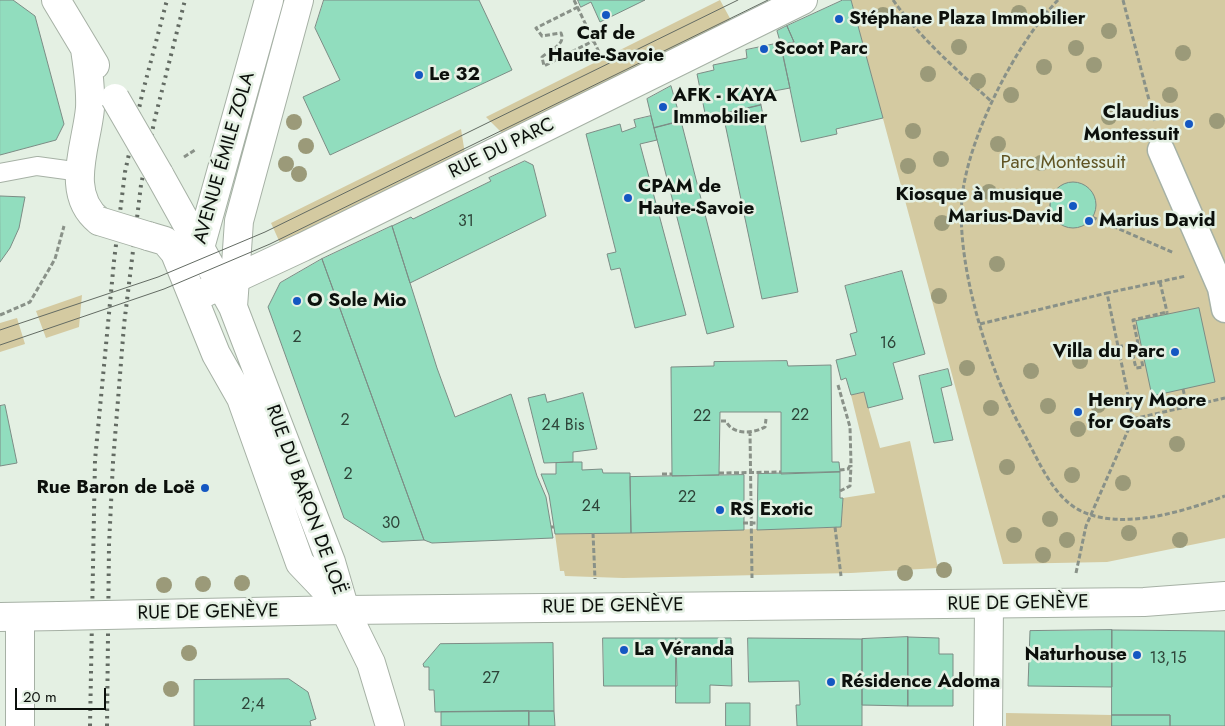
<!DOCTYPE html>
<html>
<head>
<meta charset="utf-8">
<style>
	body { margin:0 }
	#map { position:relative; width:1225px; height:726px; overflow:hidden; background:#e4f0e3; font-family:Jost,sans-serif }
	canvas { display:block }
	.scale { position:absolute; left:15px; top:688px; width:91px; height:22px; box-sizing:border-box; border:2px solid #0c100c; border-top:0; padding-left:6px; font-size:15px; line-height:18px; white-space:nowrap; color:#0c100c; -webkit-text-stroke:4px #e4f0e3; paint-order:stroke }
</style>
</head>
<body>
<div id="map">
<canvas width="1225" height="726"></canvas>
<div class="scale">20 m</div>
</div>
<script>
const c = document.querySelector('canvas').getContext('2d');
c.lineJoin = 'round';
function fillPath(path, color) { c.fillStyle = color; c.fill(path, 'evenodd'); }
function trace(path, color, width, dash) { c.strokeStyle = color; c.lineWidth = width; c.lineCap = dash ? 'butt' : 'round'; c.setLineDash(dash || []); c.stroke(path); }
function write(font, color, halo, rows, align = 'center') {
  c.font = font + ' Jost,sans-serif'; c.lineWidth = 5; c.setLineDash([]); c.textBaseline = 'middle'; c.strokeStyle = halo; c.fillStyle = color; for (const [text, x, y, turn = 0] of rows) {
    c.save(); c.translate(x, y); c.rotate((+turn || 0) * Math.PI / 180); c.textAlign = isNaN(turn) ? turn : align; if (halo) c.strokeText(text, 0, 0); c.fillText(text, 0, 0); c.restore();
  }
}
fillPath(new Path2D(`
	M720 0 732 22 504 135 486 117Z
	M851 0H1225V538L1107 562 1003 564Z
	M461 129 465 154 280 243 271 223Z
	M82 295 79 327 46 338 36 311Z
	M17 318 25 344 0 352V323Z
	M864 392 880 448 910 441 938 568 851 573 623 578 565 576 564 571H560L555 534 841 527 843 498 875 493 851 395Z
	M1006 713 1112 715V726H1006Z`), '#d4caa1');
const building = new Path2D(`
	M0 0H13L35 16 64 124 56 140 0 155Z
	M324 0H479L512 70 330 155 303 97 340 80 315 28Z
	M578 0H645L600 22 591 2 581 7Z
	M843 0H851L883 118 836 129 837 134 801 142 781 45 794 42 787 26Z
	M787 26 794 42 781 45 777 31Z
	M780 43 790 88 758 94 761 105 706 118 697 74 714 70 713 65 747 58 746 50Z
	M671 86 681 121 654 128 647 99Z
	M761 105 798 292 762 299 723 114Z
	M651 116 657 140 640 144 686 315 635 328 620 268 611 270 607 254 616 252 586 134 620 124 622 132 636 127 634 120Z
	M681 121 734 327 707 334 654 128Z
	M525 161 533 165 546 216 410 283 392 226 411 217 413 219 491 181 489 178Z
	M1050 205a23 23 0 1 1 46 0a23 23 0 1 1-46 0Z
	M0 196 25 197 19 228 10 248 0 262Z
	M392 226 437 368 455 417 511 394 537 476 546 497 553 538 432 543 424 540 322 259Z
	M322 259 400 474 424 540 382 542 344 518 268 307 280 283Z
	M902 271 925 354 893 363 903 399 868 408 864 392 851 395 846 378 841 380 836 360 856 355 850 334 857 332 845 286Z
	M1199 308 1215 382 1152 396 1136 321Z
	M787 361 788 366 831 365 832 462H839L840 472 781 474V412H720L719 475 672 476 671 367 714 366V362Z
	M948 369 952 385 941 388 953 440 934 443 919 376Z
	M583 393 597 449 573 452V462L544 463 528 398 545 394 547 402Z
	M5 405 17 463 0 466V406Z
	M573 462H582V470L602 469 603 473H630L631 533 555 534 549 495 541 474H556V463Z
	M840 472V498H843L841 527 757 530 758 474Z
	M744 475V530L631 533 630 477Z
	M1112 630V687L1028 686 1030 631Z
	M1112 630 1225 631V726H1170V715H1112Z
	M908 637 939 638V654H953V706H908Z
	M908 637V706L862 705V639Z
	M603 638H676L677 686H604Z
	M676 638H731L732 686 710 685V703H676Z
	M748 638 862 639V726H797L796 705H800L799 681 749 682Z
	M553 643 554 711 435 712 434 690H429V667H424L423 664 440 644Z
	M289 679 308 692 316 719 310 721 311 726H194V680Z
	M726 703H750V726H726Z
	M529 711H554L555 726H529Z
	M529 711V726H441V712Z
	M1112 715H1170V726H1112Z`);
fillPath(building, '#91ddbe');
trace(building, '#7c8c85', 1);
const service = new Path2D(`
	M0 173 37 166 81 172`);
const pedestrian = new Path2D(`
	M1161 150 1221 288 1225 309`);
const minor = new Path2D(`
	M200 295 303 247 803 0
	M20 726V617
	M988 726 989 604`);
const tertiary = new Path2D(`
	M56 0 95 65
	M85 49C88 69 91 88 90 108 87 145 64 193 99 221
	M159 174 233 307 331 562 345 610
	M148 236 165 241 175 253 216 354 241 398 300 563 341 606
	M198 255 269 0
	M233 307 239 221 299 0
	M345 610 1144 602 1225 596`);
const secondary = new Path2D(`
	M152 614 345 610 371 663 390 726
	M0 617 59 616`);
trace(service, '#a6b1a5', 20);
trace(pedestrian, '#a6b1a5', 29);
trace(minor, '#a6b1a5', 30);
trace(tertiary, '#a6b1a5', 30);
trace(secondary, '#a6b1a5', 30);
trace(new Path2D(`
	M574 0 599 52
	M893 0C921 39 957 70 992 102
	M1058 0C1016 43 968 137 962 198 956 266 989 370 1022 430 1037 457 1052 497 1081 511 1123 531 1185 511 1225 496
	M1123 0 1155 123
	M578 7 536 28 542 36 561 33C566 45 551 49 542 57L544 66 593 41
	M184 157 195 150
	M1092 217 1174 253
	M1160 282 1167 312
	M0 315 30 302 55 259 64 226
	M980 324 1107 293
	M1118 347 1130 344 1136 368 1143 367 1133 320 1167 312V314
	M838 385 850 427 851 464 848 469 840 470
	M1183 389 1187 406
	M1133 419 1225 398
	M721 421H726C732 435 753 434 765 427L766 419
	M750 431 752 578
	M719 473 781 472
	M662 474H672
	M840 491 850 486 851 465
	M743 523H758
	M551 527H554
	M835 527 841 576
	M593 533 595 579
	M1076 573 1086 526 1133 419 1107 293 1186 276`), '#899188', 3, [5, 2.5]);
trace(service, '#fff', 18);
trace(pedestrian, '#fff', 26);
trace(minor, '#fff', 28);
trace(tertiary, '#fff', 28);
trace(secondary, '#fff', 28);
trace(new Path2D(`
	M0 330 158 277 265 232 738 0
	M0 345 164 289 270 244 768 0`), '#636b63', 1);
trace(new Path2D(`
	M90 726 95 460 114 261 125 172 142 95 167 0
	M107 726 109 545 113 462 124 325 141 185 155 118 185 0`), '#636b63', 4, [2.5, 5]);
const tertiaryBridge = new Path2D(`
	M115 98 159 174
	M99 221 148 236`);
const secondaryBridge = new Path2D(`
	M59 616 152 614`);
trace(tertiaryBridge, '#a6b1a5', 30, []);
trace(secondaryBridge, '#a6b1a5', 30, []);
trace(tertiaryBridge, '#fff', 28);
trace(secondaryBridge, '#fff', 28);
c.fillStyle = '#9b9a79';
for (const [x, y] of [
	[1019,13],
	[883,15],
	[1109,31],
	[959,47],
	[1076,48],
	[1183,53],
	[1094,65],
	[1044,67],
	[928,74],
	[978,81],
	[1011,95],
	[1170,95],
	[1109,117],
	[1217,121],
	[294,122],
	[913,131],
	[998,144],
	[306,146],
	[941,159],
	[1041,163],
	[286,164],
	[908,166],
	[299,174],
	[989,192],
	[942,223],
	[997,264],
	[939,296],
	[1080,361],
	[967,368],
	[1031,371],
	[1098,405],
	[1048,406],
	[991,408],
	[1078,429],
	[1177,444],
	[1007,467],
	[1072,475],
	[1123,483],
	[1050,519],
	[1129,533],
	[1014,535],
	[1067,540],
	[1180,540],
	[1043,555],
	[944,570],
	[905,573],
	[242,583],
	[203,584],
	[164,585],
	[189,653],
	[171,689]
]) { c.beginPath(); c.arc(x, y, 8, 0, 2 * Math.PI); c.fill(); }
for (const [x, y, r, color] of [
	[606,15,5,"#1457c2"],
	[839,19,5,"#1457c2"],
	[764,49,5,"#1457c2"],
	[419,75,5,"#1457c2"],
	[663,107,5,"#1457c2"],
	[1189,124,5,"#1457c2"],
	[628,198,5,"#1457c2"],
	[1073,206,5,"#1457c2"],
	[1089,221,5,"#1457c2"],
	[297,301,5,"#1457c2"],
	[1175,352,5,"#1457c2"],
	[1078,412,5,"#1457c2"],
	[205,488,5,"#1457c2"],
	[720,510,5,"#1457c2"],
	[624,650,5,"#1457c2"],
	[1137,655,5,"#1457c2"],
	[831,682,5,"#1457c2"]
]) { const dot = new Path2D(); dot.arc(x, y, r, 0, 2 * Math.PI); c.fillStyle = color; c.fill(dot); trace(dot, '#e4f0e3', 2); }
write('16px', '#2d4338', null, [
	["31",466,222],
	["2",297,338],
	["16",888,344],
	["22",800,416],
	["22",702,417],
	["2",345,421],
	["24 Bis",563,426],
	["2",348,475],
	["22",687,498],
	["24",591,507],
	["30",391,524],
	["13,15",1168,659],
	["27",491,679],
	["2;4",253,705]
]);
write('bold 19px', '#0c100c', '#e4f0e3', [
	["Stéphane Plaza Immobilier",849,19],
	["Caf de",606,34,"center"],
	["Haute-Savoie",606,56,"center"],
	["Scoot Parc",774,49],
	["Le 32",429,75],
	["AFK - KAYA",673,96],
	["Immobilier",673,118],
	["Claudius",1179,113,"right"],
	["Montessuit",1179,135,"right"],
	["CPAM de",638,187],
	["Haute-Savoie",638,209],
	["Kiosque à musique",1063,195,"right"],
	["Marius-David",1063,217,"right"],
	["Marius David",1099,221],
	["O Sole Mio",307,301],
	["Villa du Parc",1165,352,"right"],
	["Henry Moore",1088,401],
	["for Goats",1088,423],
	["Rue Baron de Loë",195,488,"right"],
	["RS Exotic",730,510],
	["La Véranda",634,650],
	["Naturhouse",1127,655,"right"],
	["Résidence Adoma",841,682]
], 'left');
write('19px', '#0c100c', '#e4f0e3', [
	["RUE DU PARC",502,149,-26],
	["AVENUE ÉMILE ZOLA",225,158,-74],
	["RUE DU BARON DE LOË",305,500,70],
	["RUE DE GENÈVE",1018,604,-1],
	["RUE DE GENÈVE",613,607,-1],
	["RUE DE GENÈVE",208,613,-1]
]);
write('19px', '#605423', '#e4f0e3', [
	["Parc Montessuit",1063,163]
]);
</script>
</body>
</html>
